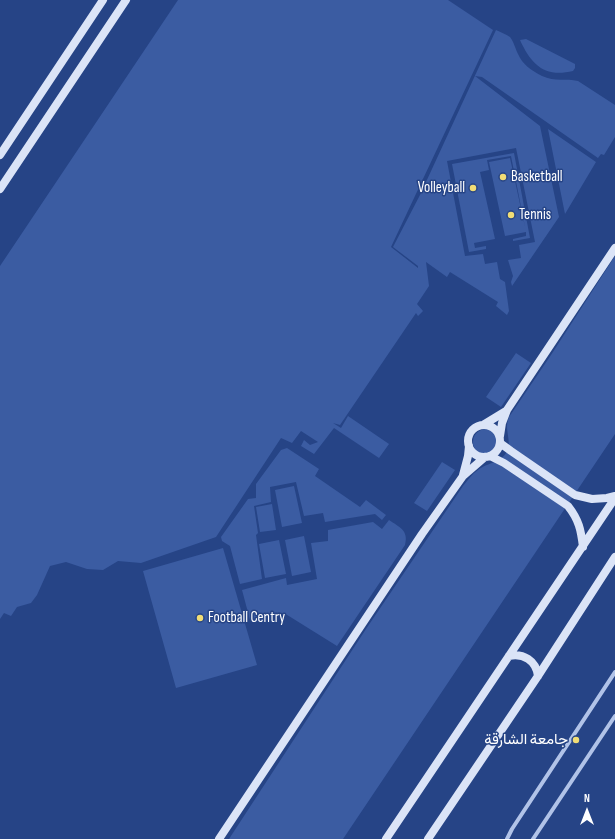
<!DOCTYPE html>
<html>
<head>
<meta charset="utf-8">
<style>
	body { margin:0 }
	#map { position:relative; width:615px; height:839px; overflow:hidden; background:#264486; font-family:"Sofia Sans Condensed",sans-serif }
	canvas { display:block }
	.north { position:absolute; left:567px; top:791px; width:40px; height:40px; -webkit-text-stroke:3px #264486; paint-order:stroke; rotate:0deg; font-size:11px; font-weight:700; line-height:16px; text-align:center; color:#fff }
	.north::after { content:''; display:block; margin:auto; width:14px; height:18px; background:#fff; clip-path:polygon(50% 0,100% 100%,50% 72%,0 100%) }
</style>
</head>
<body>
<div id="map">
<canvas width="615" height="839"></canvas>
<div class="north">N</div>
</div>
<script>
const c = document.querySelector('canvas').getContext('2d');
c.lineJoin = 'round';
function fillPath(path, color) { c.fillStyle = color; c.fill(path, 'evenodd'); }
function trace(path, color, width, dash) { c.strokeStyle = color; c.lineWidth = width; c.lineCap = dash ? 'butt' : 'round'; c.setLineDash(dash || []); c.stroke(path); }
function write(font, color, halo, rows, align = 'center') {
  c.font = font + ' "Sofia Sans Condensed",Vazirmatn,sans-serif'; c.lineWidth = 3; c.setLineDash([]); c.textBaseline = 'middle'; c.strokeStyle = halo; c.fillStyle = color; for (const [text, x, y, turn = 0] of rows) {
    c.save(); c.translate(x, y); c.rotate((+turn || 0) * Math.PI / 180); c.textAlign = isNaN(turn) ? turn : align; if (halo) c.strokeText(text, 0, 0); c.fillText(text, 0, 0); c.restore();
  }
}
fillPath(new Path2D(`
	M178 0H448L493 30 391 247 418 268V266L393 247 420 195 496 30C500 32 506 34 510 37 514 42 515 48 518 54 522 64 532 71 542 76 555 82 566 78 578 81L615 105V137L604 155 601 154 598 158 482 77 475 76 540 126 559 217 512 286 511 282 513 276 508 260 521 258 519 245 535 242 516 148 447 161 465 256 483 254 485 264 497 262 500 279 505 282 509 311 507 315 496 306 498 302 450 272 447 277 426 262 429 286 417 304 423 311 418 316 416 313 340 425 333 423 341 428 348 416 389 444 379 458 334 428 314 454 301 446 304 440 310 445 318 442 301 431 292 443 281 438 216 537 141 563 118 561 103 570 87 569 66 562 50 566 37 595 31 603 17 607 11 616 4 613 0 619V266Z
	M526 39 575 64V68L573 71C544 78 531 64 520 40Z
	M548 129 596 162 565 214Z
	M514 153 530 238 513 241V239L526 236V232L505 236 489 162 510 158 525 227 511 156 487 160 489 170 480 172 495 239 474 243 475 248 486 246V249L469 252 452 164Z
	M615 256V434L343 839H229L366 629 463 486C468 480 472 474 478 470 488 462 503 463 508 449 510 441 507 434 507 426 507 423 508 420 509 417L551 355Z
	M516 353 531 363 501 407 486 397Z
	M473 442a13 13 0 1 1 26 0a13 13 0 1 1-26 0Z
	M287 448 319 469 315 476 360 507 366 500 386 515 382 520 375 514 325 522 323 513 304 516 296 482 270 487 271 502 254 506 258 533 256 535 262 579 240 584 230 546 222 541 221 537 248 499 256 498V484L281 450Z
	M442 462 455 470 427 511 414 503Z
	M294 486 302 523 282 527 275 490Z
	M272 504 276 530 260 532 256 507Z
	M389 520C399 527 409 530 405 545L337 646 284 613H278L250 620 242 590 286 578 287 585 317 579 311 543 328 541V530L373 522 382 529Z
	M304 536 311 572 292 576 285 540Z
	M279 540 286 574 265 578 259 544Z
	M223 548 257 665 176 688 143 571Z`), '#3b5ca2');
trace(new Path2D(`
	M507 839 512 829 615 672
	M533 839 615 716`), '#b1c3e8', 4);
trace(new Path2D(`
	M0 155 103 0
	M0 189 126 0
	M468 441a16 16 0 1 1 32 0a16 16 0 1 1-32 0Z
	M483 425 506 411
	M500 436 502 423 507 410 615 248
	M500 443 511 451 575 495 592 499 607 498 615 496
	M490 456 504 463 568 506C579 520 581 530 583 547
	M463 475 468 456 469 446
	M509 656C523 653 536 660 538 676
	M219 839 422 534 463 476 485 457
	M386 839 615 498
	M428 839 538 676 615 557`), '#dbe4f7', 8);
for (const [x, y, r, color] of [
	[503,177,4,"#f1dd76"],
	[473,188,4,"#f1dd76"],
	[511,215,4,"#f1dd76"],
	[200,618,4,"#f1dd76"],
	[576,740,4,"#f1dd76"]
]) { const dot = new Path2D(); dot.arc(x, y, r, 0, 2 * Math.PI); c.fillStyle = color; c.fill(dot); trace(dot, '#264486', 1.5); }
write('15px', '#fff', '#264486', [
	["Basketball",511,177],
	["Volleyball",465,188,"right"],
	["Tennis",519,215],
	["Football Centry",208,618],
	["جامعة الشارقة",568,740,"right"]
], 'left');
</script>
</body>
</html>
